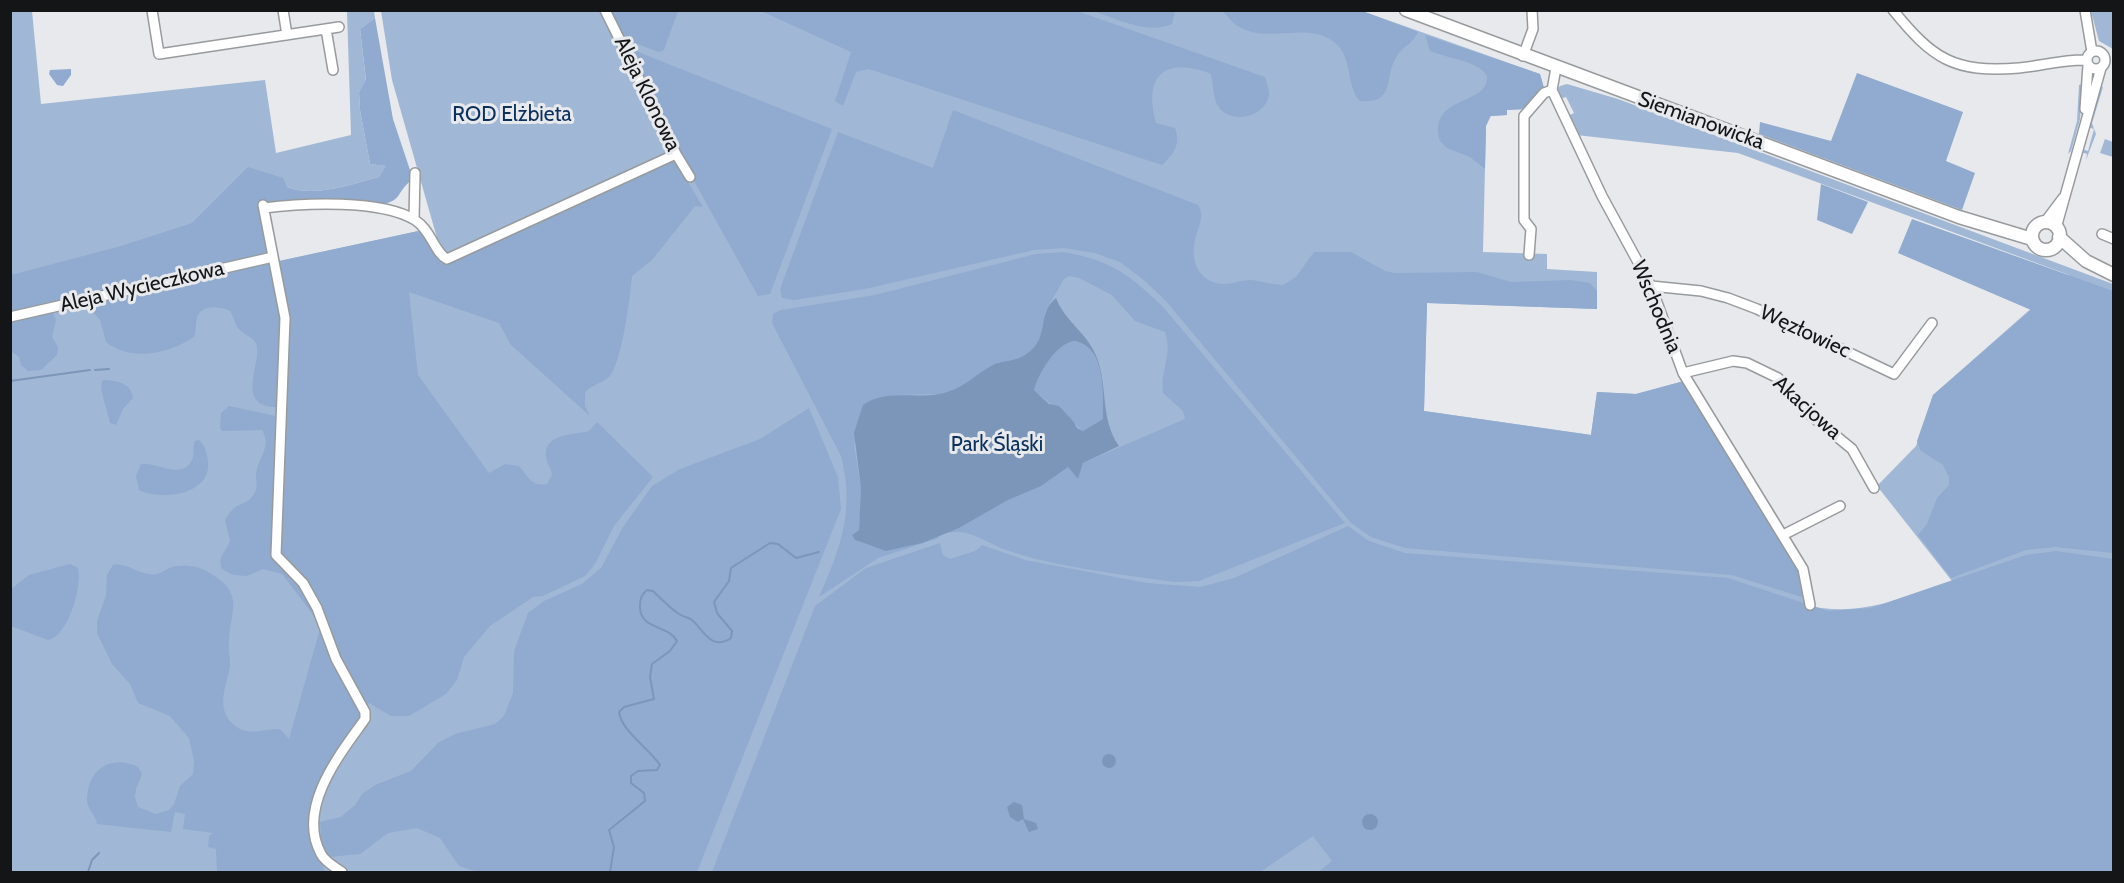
<!DOCTYPE html>
<html>
<head>
<meta charset="utf-8">
<style>
	body { margin:0 }
	#map { position:relative; width:2124px; height:883px; overflow:hidden; background:#e7e9ec; font-family:Cabin,sans-serif }
	canvas { display:block }
	.frame { position:absolute; inset:0; border:12px solid #141516; pointer-events:none }
</style>
</head>
<body>
<div id="map">
<canvas width="2124" height="883"></canvas>
<div class="frame"></div>
</div>
<script>
const c = document.querySelector('canvas').getContext('2d');
c.lineJoin = 'round';
function fillPath(path, color) { c.fillStyle = color; c.fill(path, 'evenodd'); }
function trace(path, color, width, dash) { c.strokeStyle = color; c.lineWidth = width; c.lineCap = dash ? 'butt' : 'round'; c.setLineDash(dash || []); c.stroke(path); }
function write(font, color, halo, rows, align = 'center') {
  c.font = font + ' Cabin,sans-serif'; c.lineWidth = 6; c.setLineDash([]); c.textBaseline = 'middle'; c.strokeStyle = halo; c.fillStyle = color; for (const [text, x, y, turn = 0] of rows) {
    c.save(); c.translate(x, y); c.rotate((+turn || 0) * Math.PI / 180); c.textAlign = isNaN(turn) ? turn : align; if (halo) c.strokeText(text, 0, 0); c.fillText(text, 0, 0); c.restore();
  }
}
fillPath(new Path2D(`
	M11 11H32L41 104 265 80 276 153 351 135 347 11H374L375 18 360 29 366 81 359 92 360 110 370 164 387 166 379 177C352 184 314 198 287 187L208 225 11 296Z
	M381 11H600L672 155 454 257 441 252 392 80Z
	M610 11H1362L1540 74 1544 88 1525 109 1507 110V115L1491 116 1486 126 1483 252 1547 254V269L1597 272V309L1427 303 1424 411 1591 435 1597 392 1636 394 1684 381 1800 569 1806 605C1858 618 1904 598 1952 581L1877 486 1916 446 1933 395 2069 275 1738 153 1576 135 1568 116 1574 113 1566 97 1560 99 1556 91 1560 86 1567 84 1618 99 2113 284V872H11L10 319 423 230 448 262 456 260 674 159Z
	M2091 11H2113V49L2099 41Z
	M2083 84 2080 119 2071 151 2068 154 2077 121 2079 85Z
	M2099 85 2103 87 2092 123 2096 134 2086 160 2087 154 2081 152 2082 149 2088 151 2094 129 2088 127Z
	M2105 139 2113 142V157L2100 153Z`), '#a1b7d6');
fillPath(new Path2D(`
	M610 11H678L664 50 659 52 624 39Z
	M761 11H1077L1265 77C1266 83 1270 90 1269 95 1265 118 1230 125 1218 106 1213 98 1213 83 1211 74 1165 56 1143 75 1156 123L1175 128C1181 144 1174 154 1162 165L869 69 856 72 843 106 835 101 851 52Z
	M1093 11H1175L1172 24C1147 35 1118 19 1093 11Z
	M1222 11H1362L1418 32C1414 43 1403 46 1397 56 1383 76 1397 104 1360 101 1345 85 1354 58 1334 42 1308 21 1269 44 1239 27 1232 23 1228 16 1222 11Z
	M375 18 393 119 413 179C393 194 406 201 374 206L265 205 270 254 11 314V275L121 246 192 223 248 167 283 178 287 187C314 198 352 184 379 177L386 166 370 164 360 110 359 92 366 80 360 29Z
	M1425 35 1540 74 1544 88 1525 109 1507 110V115L1490 116 1486 126 1485 169 1470 157 1447 148 1440 141C1427 94 1489 107 1487 76 1479 61 1446 58 1430 51Z
	M628 48 832 129 770 294 758 296 680 156Z
	M71 69V75L63 86 57 85 49 74 50 70Z
	M1857 73 1963 112 1946 161 1975 173 1962 210 1759 134 1760 122 1831 141Z
	M953 110 1198 205C1205 215 1199 225 1196 236 1189 259 1197 282 1223 284 1233 284 1241 280 1251 280 1262 281 1272 285 1283 285L1296 277 1314 252H1351L1385 271 1395 273 1477 272 1511 282 1571 280 1590 283 1597 291V309L1427 303 1424 411 1591 435 1597 392 1636 394 1684 381 1800 569 1805 598 1732 575 1405 548 1371 537 1351 523 1166 301 1145 281 1120 262 1095 253 1064 248 1034 250 865 289 794 300 782 298 780 289 838 132 933 168Z
	M674 159 703 207 695 206 652 260 632 276C630 297 622 363 609 377 602 383 592 385 585 392V406L590 416 511 345 499 323 409 292 418 375 489 473 505 464 519 466C528 476 531 487 547 484L552 475C551 468 547 464 546 457 543 433 574 435 589 431L597 422 653 477 614 526 595 564 585 576 543 596 533 597 490 626 464 657 457 680 446 694 409 716H391L369 703 366 706 314 809 320 860 325 872H217L216 849 208 847 209 836 213 833 183 829 185 814 175 812 171 832 97 824C96 814 87 810 87 799 88 769 111 754 138 767L142 774 136 789 135 797 138 807 156 814 169 810 174 804 180 786 193 774 194 761 189 738 175 722 170 716 138 703 130 684 112 664 97 633V621L106 595 107 575 113 565C128 562 141 577 157 574 164 572 170 566 178 566 190 564 203 568 213 575 246 596 229 613 229 644 228 653 232 662 229 671 224 692 215 715 240 729 252 735 267 728 280 729L289 739 321 625 282 574 263 569 247 576 233 575 222 569C217 555 226 553 230 541L225 520C236 500 244 507 252 497 259 489 256 483 256 474 258 458 272 447 262 430L222 431 220 428 221 413 229 406 276 416V407C236 407 260 366 257 347 256 338 246 336 241 331 234 326 235 318 230 311 220 306 201 304 197 318 195 325 197 331 194 337 169 354 131 362 106 342L100 320 85 303 423 230 448 262 456 260Z
	M1821 184 1868 202 1852 234 1817 220Z
	M1912 219 2113 291V553L2055 547 2026 550 1951 578 1918 535 1927 524 1937 498 1949 485V477L1943 465 1920 450 1917 441 1933 395 2031 310 1898 253Z
	M1064 252C1112 261 1129 274 1164 308L1345 523 1199 581 1176 582C1125 575 1054 567 1006 550 991 545 966 527 950 533L949 531 959 528 1008 500 1050 480 1056 472 1068 467 1078 479 1083 463 1185 419 1183 411 1163 393C1160 371 1173 354 1165 332L1135 321 1112 295 1079 278 1069 276 1064 279 1045 312 1043 334 1036 345 1022 358 991 366 959 389 940 394 894 395 854 444 861 488 859 530 852 535 855 540C887 554 907 549 938 535L939 538 878 558 819 597C841 547 855 510 841 456L772 323 773 314 781 310 875 295 1036 254Z
	M52 310 56 320 52 337 58 347 57 355 41 370 28 371 21 365 19 357 11 351 10 319Z
	M1074 341C1106 347 1103 393 1103 419L1083 431 1034 390C1038 372 1056 344 1074 341Z
	M105 380C119 381 131 383 133 398L123 409 116 425 110 423 101 389 102 381Z
	M809 408 838 477 841 509 697 872H478L459 866 440 838 417 828 388 833 360 854 329 857 322 851 320 822 341 817 355 805 362 794 375 785 411 771 439 742 455 734 495 724 504 716 513 693 514 651 528 613 544 601 582 584 601 568 623 527 652 486 680 469 760 439Z
	M199 440C204 444 206 450 207 456 217 494 163 502 139 490L136 476 141 464C156 461 182 481 192 460 195 454 192 447 195 441Z
	M1348 526 1369 541 1405 553 1728 578 1828 611 1871 608 2026 555 2056 551 2113 559V872H1318L1332 861 1313 836 1260 872H712L815 606 866 568 940 543 943 555 950 559 975 551 982 545 1025 560 1147 583 1200 587 1234 578Z
	M70 564 78 568C83 585 68 637 48 640L11 626V589L29 575Z`), '#90abcf');
fillPath(new Path2D(`
	M1056 298C1065 322 1088 333 1097 358 1108 387 1100 419 1119 446L1083 463 1078 479 1068 467 1041 486 1008 500 959 528 922 543 886 551 855 540 852 535 859 530 861 488 854 433 863 405C887 389 912 399 939 394 962 390 972 377 991 366 1001 360 1015 362 1025 355 1052 337 1035 315 1056 298ZM1074 341C1106 346 1103 393 1103 419L1083 431 1077 428 1073 421 1059 406 1049 404 1034 390C1039 372 1056 344 1074 341Z
	M1102 761a7 7 0 1 1 14 0a7 7 0 1 1-14 0Z
	M1014 802 1022 805 1024 819 1036 823 1038 829 1029 832 1023 819 1018 822 1010 817 1007 807Z
	M1362 822a8 8 0 1 1 16 0a8 8 0 1 1-16 0Z`), '#7c96b9');
trace(new Path2D(`
	M95 370 109 369
	M10 381 90 370
	M88 872 92 860 99 853
	M610 872 614 847 609 830 645 801 644 793 631 783V776L638 771 657 770 660 765C649 748 622 732 619 712L624 707 654 699 650 677 652 664 670 651 677 641C669 625 640 630 640 607 640 599 641 595 647 590L653 591C661 599 670 608 679 614 683 617 688 617 692 620 702 628 711 652 731 638L732 631 717 613 714 602 729 581 731 568 770 543 778 544 796 558 819 552`), '#7c96b9', 2);
const minor = new Path2D(`
	M152 10 159 54 339 27
	M283 10 287 35
	M605 10 676 154 690 177
	M1893 10C1933 59 1953 73 2019 68 2042 66 2064 59 2087 60
	M2085 10 2092 52
	M326 29 333 70
	M2087 60a9 9 0 1 1 18 0a9 9 0 1 1-18 0Z
	M1523 56 1533 29 1532 10
	M1556 68 1552 90 1602 196 1651 286 1683 373 1803 569 1810 605
	M2085 109 2088 65
	M263 205 285 318 276 555 303 583 317 608 336 659 365 712V719C340 754 296 808 321 854 325 862 335 867 342 872
	M264 208C303 203 381 199 415 220 431 230 434 252 447 259L676 154
	M414 219 415 173
	M2045 222 2063 198
	M2056 228 2101 68
	M2102 234 2114 239
	M1529 255 1531 229 1524 220V116L1544 93 1552 90
	M1651 286 1701 291 1728 298 1757 309 1894 374 1932 323
	M10 317 273 257
	M1683 373 1733 361 1747 363 1778 378 1808 413 1852 449 1874 488
	M1783 535 1840 506`);
const tertiary = new Path2D(`
	M1406 10 1959 217 2032 239
	M2032 236a14 14 0 1 1 28 0a14 14 0 1 1-28 0Z
	M2059 237 2086 261 2114 275`);
trace(minor, '#989b9d', 12);
trace(tertiary, '#989b9d', 15);
trace(minor, '#fff', 9);
trace(tertiary, '#fff', 12);
write('21px', '#141516', '#e7e9ec', [
	["Aleja Klonowa",647,94,64],
	["Siemianowicka",1701,121,20],
	["Aleja Wycieczkowa",142,287,-13],
	["Wschodnia",1656,307,67],
	["Węzłowiec",1805,332,25],
	["Akacjowa",1807,408,42]
]);
write('21px', '#0b305d', '#e7e9ec', [
	["ROD Elżbieta",512,115],
	["Park Śląski",997,445]
]);
</script>
</body>
</html>
